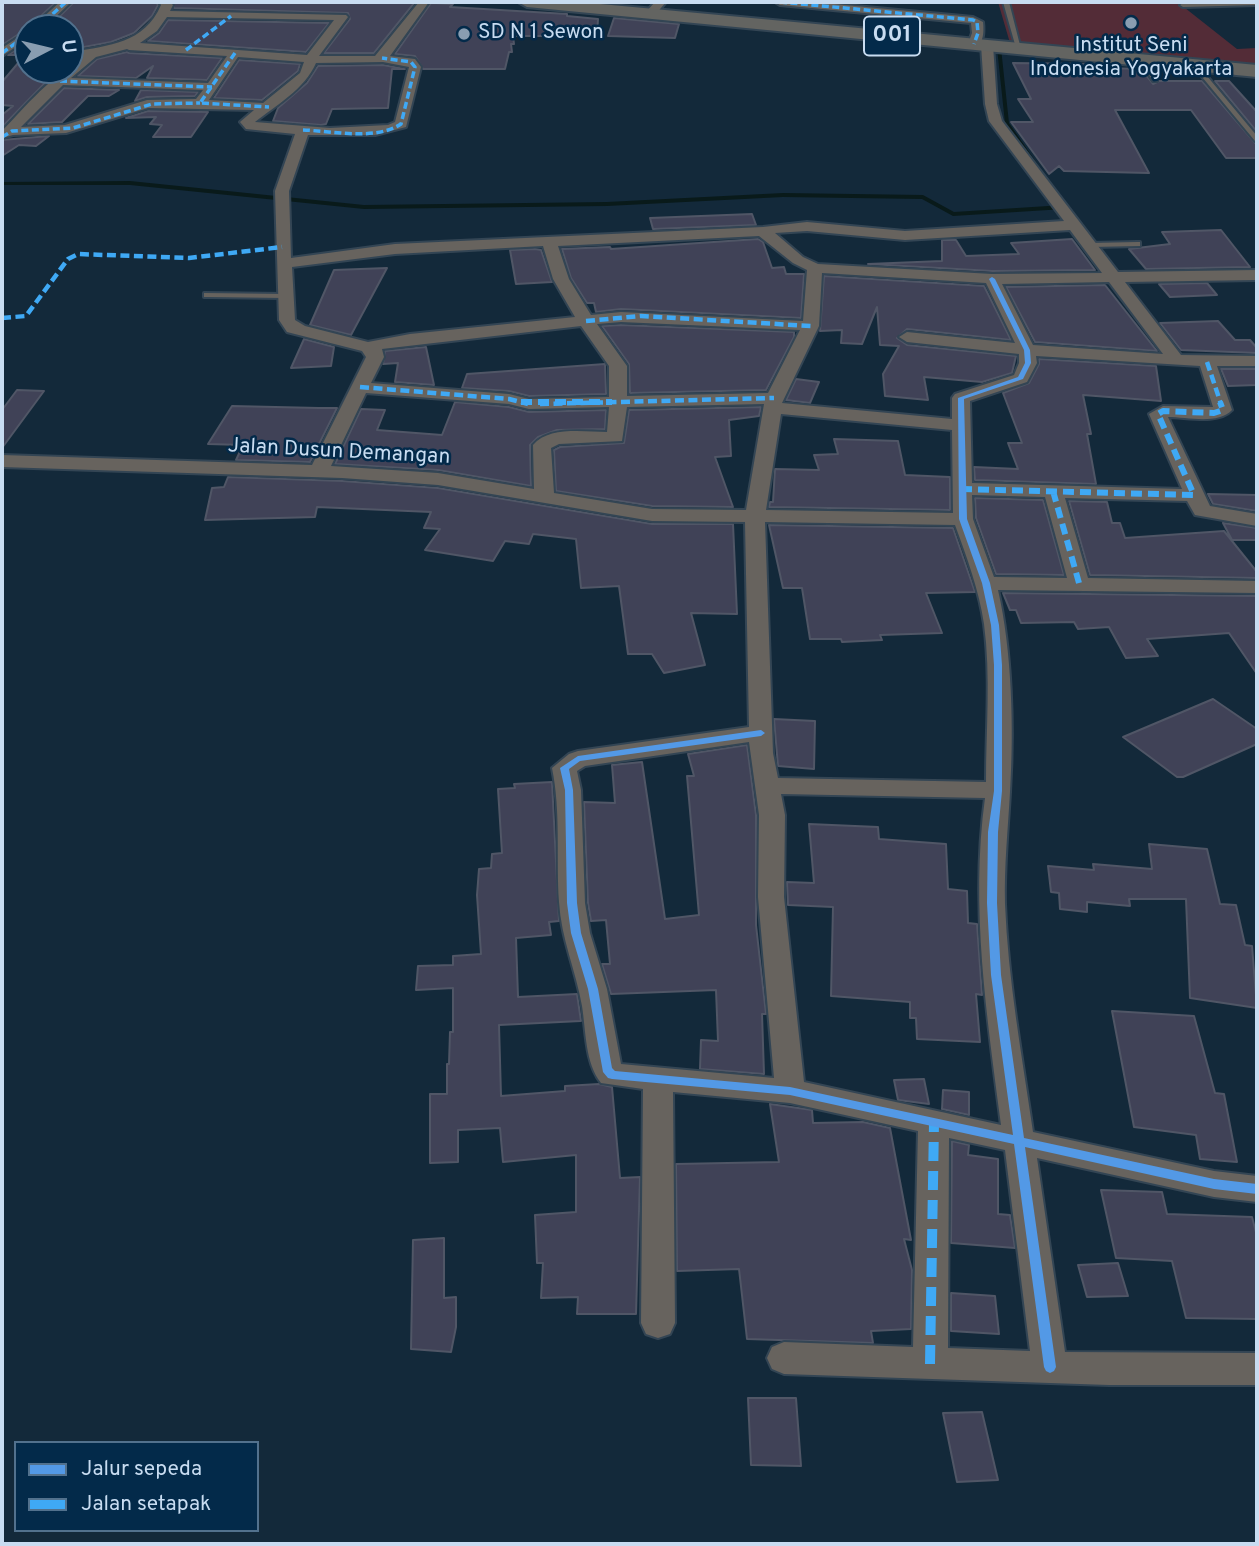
<!DOCTYPE html>
<html>
<head>
<meta charset="utf-8">
<style>
	body { margin:0 }
	#map { position:relative; width:1259px; height:1546px; overflow:hidden; background:#13293a; font-family:Overpass,sans-serif }
	canvas { display:block }
	.frame { position:absolute; inset:0; border:4px solid #c8dcf1; pointer-events:none }
	.legend { position:absolute; left:14px; top:1441px; width:245px; height:91px; box-sizing:border-box; background:#032a4a; border:2px solid #52718d; margin:0; padding:9px 12px; list-style:none; font-size:21px; color:#c8dcf1 }
	.legend li { display:flex; align-items:center; gap:14px; height:35px }
	.legend b { width:35px; border:2px solid #52718d }
	.north { position:absolute; left:14px; top:14px; width:70px; height:70px; box-sizing:border-box; background:#032a4a; border:2px solid #52718d; border-radius:50%; rotate:83deg; font-size:19px; font-weight:700; line-height:28px; text-align:center; color:#c8dcf1 }
	.north::after { content:''; display:block; margin:auto; width:24px; height:32px; background:#899db1; clip-path:polygon(50% 0,100% 100%,50% 72%,0 100%) }
</style>
</head>
<body>
<div id="map">
<canvas width="1259" height="1546"></canvas>
<div class="frame"></div>
<ul class="legend">
<li><b style="height:9px;background:#5399e6"></b>Jalur sepeda</li>
<li><b style="height:9px;background:#3fa9f5"></b>Jalan setapak</li>
</ul>
<div class="north">U</div>
</div>
<script>
const c = document.querySelector('canvas').getContext('2d');
c.lineJoin = 'round';
function fillPath(path, color) { c.fillStyle = color; c.fill(path, 'evenodd'); }
function trace(path, color, width, dash) { c.strokeStyle = color; c.lineWidth = width; c.lineCap = dash ? 'butt' : 'round'; c.setLineDash(dash || []); c.stroke(path); }
function write(font, color, halo, rows, align = 'center') {
  c.font = font + ' Overpass,sans-serif'; c.lineWidth = 5; c.setLineDash([]); c.textBaseline = 'middle'; c.strokeStyle = halo; c.fillStyle = color; for (const [text, x, y, turn = 0] of rows) {
    c.save(); c.translate(x, y); c.rotate((+turn || 0) * Math.PI / 180); c.textAlign = isNaN(turn) ? turn : align; if (halo) c.strokeText(text, 0, 0); c.fillText(text, 0, 0); c.restore();
  }
}
fillPath(new Path2D(`
	M998 2H1202L1205 3 1180 4 1237 49 1257 48V68L1010 43Z`), '#532c37');
fillPath(new Path2D(`
	M999 47 1001 48 1009 123 1043 172V173H1039L1005 123 997 48Z
	M130 181 364 205 607 202 783 193 923 195 954 212 1064 205 1067 207 1064 209 953 216 922 199 783 197 607 206 364 209 130 185H2V182Z`), '#091a1a');
const building = new Path2D(`
	M2 2H56L28 28 2 45Z
	M74 2H156L158 5 152 16 134 33 111 42 73 49 70 58 73 60 70 63V28H48Z
	M173 2H415L374 53H324L350 19 348 13 174 8Z
	M431 3 453 4 450 7 567 14V16L598 19 597 36H513L514 44H511L512 52H509L505 69H423L415 56 395 54Z
	M614 18 679 24 675 38 608 36Z
	M168 20 329 23 306 52 148 41 159 33Z
	M28 42V70H63L43 85 2 127V115L13 106 2 105V82L25 55H8Z
	M127 52 129 53 222 58 207 80 147 78 153 66 136 78 78 76 97 59Z
	M239 60 300 64 298 71 262 100 214 98Z
	M1013 63 1091 64 1100 65 1103 68 1141 69 1153 84 1159 81H1202L1257 145V158H1226L1191 110H1115L1149 173 1064 171 1059 166 1049 174 1011 122H1033L1018 99H1031Z
	M383 65 405 69H392L388 108 332 109 326 124 321 125 273 121 278 108 307 83 318 66Z
	M1215 81H1229L1257 112V132Z
	M64 88 119 90 109 96H88L62 122 28 124Z
	M141 90 198 92 195 96 147 97 135 101Z
	M148 111 208 112 191 137H153L162 125 150 124 156 117 126 118Z
	M49 136 36 146 19 145 2 156V140Z
	M752 214 756 225 653 229 650 218Z
	M1221 230 1250 267 1146 269 1129 249 1170 244 1162 232Z
	M758 239 763 242 772 268 784 267 786 274H804L801 318 621 309 596 312 594 303H587L571 278 562 249 610 247 611 249Z
	M1072 239 1095 270 992 271 868 264 942 261V240H956L966 256 1019 254 1011 243Z
	M535 249 541 250 552 282 516 284 510 250Z
	M387 268 351 335 310 325 334 270Z
	M824 276 984 286 1011 340 907 329 897 338 907 345 1016 356 1012 373 982 382 924 377 928 400 885 396 883 374 899 346 880 345 877 307 862 344 841 343 842 330 820 331Z
	M1207 283 1217 295 1170 297 1159 284Z
	M1105 285 1157 351 1035 342 1006 287Z
	M1218 321 1235 340H1250L1257 348V353L1181 350 1160 323Z
	M621 325 794 332V337L766 390 630 393 629 364 602 326Z
	M304 339 334 347 331 366 291 368Z
	M426 347 434 385 395 382 398 363 383 364 385 351Z
	M1039 359 1156 366 1161 401 1083 395 1091 434H1087L1096 484 975 480 974 467 1018 469 1008 443H1022L1003 393 1029 383 1039 364Z
	M605 364 606 394 529 396 509 391 462 388 467 374Z
	M1221 369H1257V385L1228 386Z
	M796 379 819 382 810 403 786 400Z
	M17 390 44 391 2 448V410Z
	M455 402 509 407 529 412 606 410 605 429 557 430 538 437 530 445 531 486 438 470 335 464 361 409 385 410 377 430 442 435Z
	M232 406 319 408H337L310 462 236 460 243 445 208 444Z
	M761 407 759 416 729 420 731 456 715 457 733 507 652 506 556 491 554 450 560 447 624 443 629 410Z
	M834 439 898 441 905 475 950 477V510L769 507 770 502H773L775 469 819 470 814 455 838 454Z
	M228 477 342 481 438 488 652 524H733L737 614 691 613 705 665 664 673 652 654H628L619 586 581 588 576 539 533 534 529 544 505 541 493 561 425 550 440 529 424 528 431 512 317 507 315 517 205 520 212 488 224 487Z
	M1208 494 1257 495V511L1213 504Z
	M975 498 1043 500 1064 575 996 574 976 518Z
	M1069 501 1107 502 1112 523H1120L1125 538 1224 531 1257 572V578L1090 575Z
	M1223 523 1257 528V540H1232Z
	M769 525 953 528 975 592 926 593 942 633 880 635 882 640 842 642 841 639H810L802 588H783Z
	M1003 593 1257 596V674L1229 633 1147 639 1158 656 1126 658 1109 627 1078 629 1074 622 1021 623 1016 610H1010Z
	M1213 699 1257 729V744L1183 777H1177L1123 737Z
	M774 719 815 721 814 769 778 766Z
	M747 745 756 815V925L766 1014H762L764 1074 700 1069 701 1040 718 1041 716 990 611 994 602 964H610L606 920 591 921 588 903 584 802 615 803 612 765 642 762 665 919 699 915 687 776H694L688 754Z
	M552 782 559 921 549 922 551 935 516 938 518 997 577 994 581 1021 499 1025 501 1096 565 1091V1086L599 1084 612 1087 620 1178 640 1177 636 1314H577L578 1297 541 1298 543 1263H537L535 1215 576 1212V1155L503 1162 500 1128 458 1130V1162L430 1163V1094H447V1064H449L450 1032H453V988L416 990 418 966 453 965V956L481 954 477 895 479 869 491 868 492 854 502 853 498 789 515 788 514 784Z
	M809 824 878 827 879 839 946 844 948 889 967 891 968 923 977 924 982 995 976 994 980 1042 917 1039 916 1018H910V1002L831 996 833 907 788 905 787 882 814 883Z
	M1149 844 1207 849 1220 904 1236 905 1245 945 1252 946 1257 1008 1190 998 1186 899H1129L1130 906 1087 902V912L1060 909 1059 893 1051 892 1048 866 1094 870 1093 864 1152 869Z
	M1112 1011 1194 1016 1215 1093 1224 1094 1237 1162 1200 1159 1196 1135 1134 1127Z
	M924 1079 929 1104 898 1100 894 1080Z
	M943 1090 969 1092V1115L942 1109Z
	M770 1104 812 1110 813 1123 863 1122 890 1128 911 1240 904 1239 912 1270 911 1329 871 1331 873 1343 747 1339 739 1269 677 1271 676 1164 779 1162Z
	M952 1141 969 1145 968 1155 998 1159V1214L1010 1215 1015 1248 951 1243Z
	M1101 1190 1162 1192 1167 1214 1252 1217 1257 1236V1319L1186 1318 1172 1261 1116 1258Z
	M444 1238V1298L456 1297V1327L451 1352 411 1349 413 1240Z
	M1118 1263 1128 1296 1087 1297 1078 1265Z
	M951 1293 995 1296 999 1334 951 1331Z
	M748 1398H796L801 1466 751 1465Z
	M982 1412 998 1480 957 1482 943 1413Z`);
fillPath(building, '#404257');
trace(building, '#505666', 2);
const service = new Path2D(`
	M1003 2H1009L1021 49 1016 48Z
	M1257 2V5L1183 7 1180 5 1183 3Z
	M1138 59H1142L1157 81H1153Z
	M1193 64H1197L1257 136V142L1255 141 1193 66Z
	M1137 242H1140V246L1091 247 1087 245 1091 243Z
	M204 293 284 294 288 296 284 298 207 297H204Z`);
const minor = new Path2D(`
	M60 2H71L44 28H31Z
	M159 2H170L173 5 170 11 346 15 348 17 319 56H375L419 2H429L390 56 415 59 421 67 406 127 375 135H308L289 191 291 258 395 244 763 227 807 222 905 231 1064 221 989 121 985 104 981 45 987 41 993 45 997 104 1002 121 1118 272 1257 270V280L1125 282 1181 355 1257 356V366H1217L1232 410C1218 425 1187 417 1168 417L1210 506 1257 514V526L1195 515 1187 501 1065 498 1088 578 1257 581V593L998 590C1012 651 1014 729 1010 792 1008 829 1004 866 1005 904 1008 980 1022 1056 1033 1132L1214 1171 1257 1176V1202L1214 1197 1037 1158 1065 1352 1257 1353V1385H1109L784 1374 772 1369 767 1358 772 1347 784 1342 913 1347 918 1131 790 1103 673 1092 675 1323 670 1334 658 1338 646 1334 641 1323 643 1089 601 1083C585 1063 586 1031 582 1006 576 971 561 938 559 902 556 857 561 812 552 768L569 754 578 751 749 727 745 522 652 521 438 485 342 478 2 467V455L312 465 366 357 362 351 287 332 279 320 275 191 295 134 246 129 240 122 254 110 148 108 66 133 13 135 2 138V131C16 117 53 73 70 70V66L80 58H73V52C109 45 144 44 161 5ZM167 17 334 20 307 55 140 43 157 31ZM127 49 129 50 227 56 208 83 71 78 96 57ZM238 57 304 62 300 73 263 103 209 100ZM383 62 409 67 395 122 388 125 330 128 255 122C275 106 305 89 316 63ZM63 85 203 90 196 99 147 100 65 125 21 127ZM1070 230 1102 273 992 274 818 264 803 257 775 233 807 231 905 240ZM759 236 793 263 807 270 803 321 621 312 591 315 569 279 558 246ZM543 246 553 279 575 317 410 334 368 342 305 326 295 320 292 267 395 254ZM822 273 986 283 1015 343 907 332 899 337 907 342 1019 354V363L1014 375 955 394 952 398V419L782 403 819 326ZM1109 282 1163 354 1033 345 1002 284ZM621 322 800 330 768 393 627 396V366L597 324ZM581 326 609 366V397L529 399 509 394 371 383 384 357 382 349ZM1036 356 1200 366 1213 407 1163 406 1149 414 1182 489 972 483 970 401 1027 382 1037 363ZM366 393 509 404 529 409 609 407 607 432C584 432 549 426 533 445L534 489 438 473 331 466ZM764 404 746 510 652 509 554 493 551 448 559 444 622 441 627 407ZM781 414 952 430 953 513 766 510ZM972 495 1045 497 1067 578 994 577 973 519ZM765 522 955 525C967 558 979 590 984 624 991 676 986 730 986 782L778 778 773 753ZM749 742 759 815 758 897 774 1078 621 1064 607 989 590 933 585 903 581 790 577 771 585 766ZM781 794 985 798C970 908 987 1016 1001 1125L804 1082 784 897 785 815ZM949 1138 1005 1150 1030 1351 948 1348Z
	M655 2H666L655 15H647L645 13Z
	M775 2H813L973 17 983 22C984 31 984 45 974 48L968 44 972 33 971 23 780 5Z
	M28 31V39L2 56V48Z`);
const primary = new Path2D(`
	M518 2H579L1257 65V77L527 7Z`);
trace(service, '#334554', 4);
trace(minor, '#334554', 4);
trace(primary, '#334554', 4);
fillPath(service, '#67635e');
fillPath(minor, '#67635e');
fillPath(primary, '#636461');
trace(new Path2D(`
	M780 2 973 20 977 22 978 33 974 44
	M37 28 66 2
	M186 50 231 16
	M2 53 28 34
	M235 53 200 103 269 107
	M60 81 212 87
	M303 130C333 131 375 141 401 124L415 67 411 62 382 58
	M2 137 12 131 73 128 152 104 200 103`), '#3fa9f5', 3.5, [7, 3.5]);
trace(new Path2D(`
	M2 318 26 316 68 259 78 254 189 258 282 247
	M586 321 641 316 811 326
	M1207 362 1221 404
	M360 387 509 399 528 404
	M540 404 774 398`), '#3fa9f5', 4.5, [9, 4.5]);
trace(new Path2D(`
	M521 402H612
	M961 489 1194 495 1158 414 1163 411 1214 413 1223 410 1220 402
	M1053 491 1079 583`), '#3fa9f5', 6, [11, 6]);
trace(new Path2D(`
	M930 1364 934 1123`), '#3fa9f5', 10, [19, 10]);
fillPath(new Path2D(`
	M992 277 995 279 1030 350 1031 363 1023 379 964 399 967 519 990 583 999 625 1002 665V791L998 832 997 903 1001 975 1024 1138 1214 1179 1257 1184V1194L1214 1189 1025 1147 1056 1367 1054 1371 1050 1373 1046 1371 1044 1367 1014 1144 790 1095 612 1079 608 1078 603 1072 588 989 571 933 567 903 565 790 560 768 578 756 761 730 765 733 761 736 580 761 569 769 573 790 577 903 581 933 598 989 612 1068 615 1071 790 1087 1013 1135 991 975 987 903 988 832 994 791V665L991 625 982 583 959 519 958 398 1018 377 1025 363 1024 350 989 279Z`), '#5399e6');
for (const [x, y, r, color] of [
	[1131,23,7,"#899db1"],
	[464,34,7,"#899db1"]
]) { const dot = new Path2D(); dot.arc(x, y, r, 0, 2 * Math.PI); c.fillStyle = color; c.fill(dot); trace(dot, '#032a4a', 2.5); }
write('21px', '#c8dcf1', '#032a4a', [
	["SD N 1 Sewon",478,34],
	["Institut Seni",1131,47,"center"],
	["Indonesia Yogyakarta",1131,71,"center"]
], 'left');
write('21px', '#c8dcf1', '#032a4a', [
	["Jalan Dusun Demangan",339,453,3]
]);
for (const [x, y, w] of [
	[892,36,56]
]) { const box = new Path2D(); box.roundRect(x - w / 2, y - 19.5, w, 39, 5); c.fillStyle = '#032a4a'; c.fill(box); trace(box, '#c8dcf1', 2); }
write('bold 23px', '#c8dcf1', null, [
	["001",892,36]
]);
</script>
</body>
</html>
